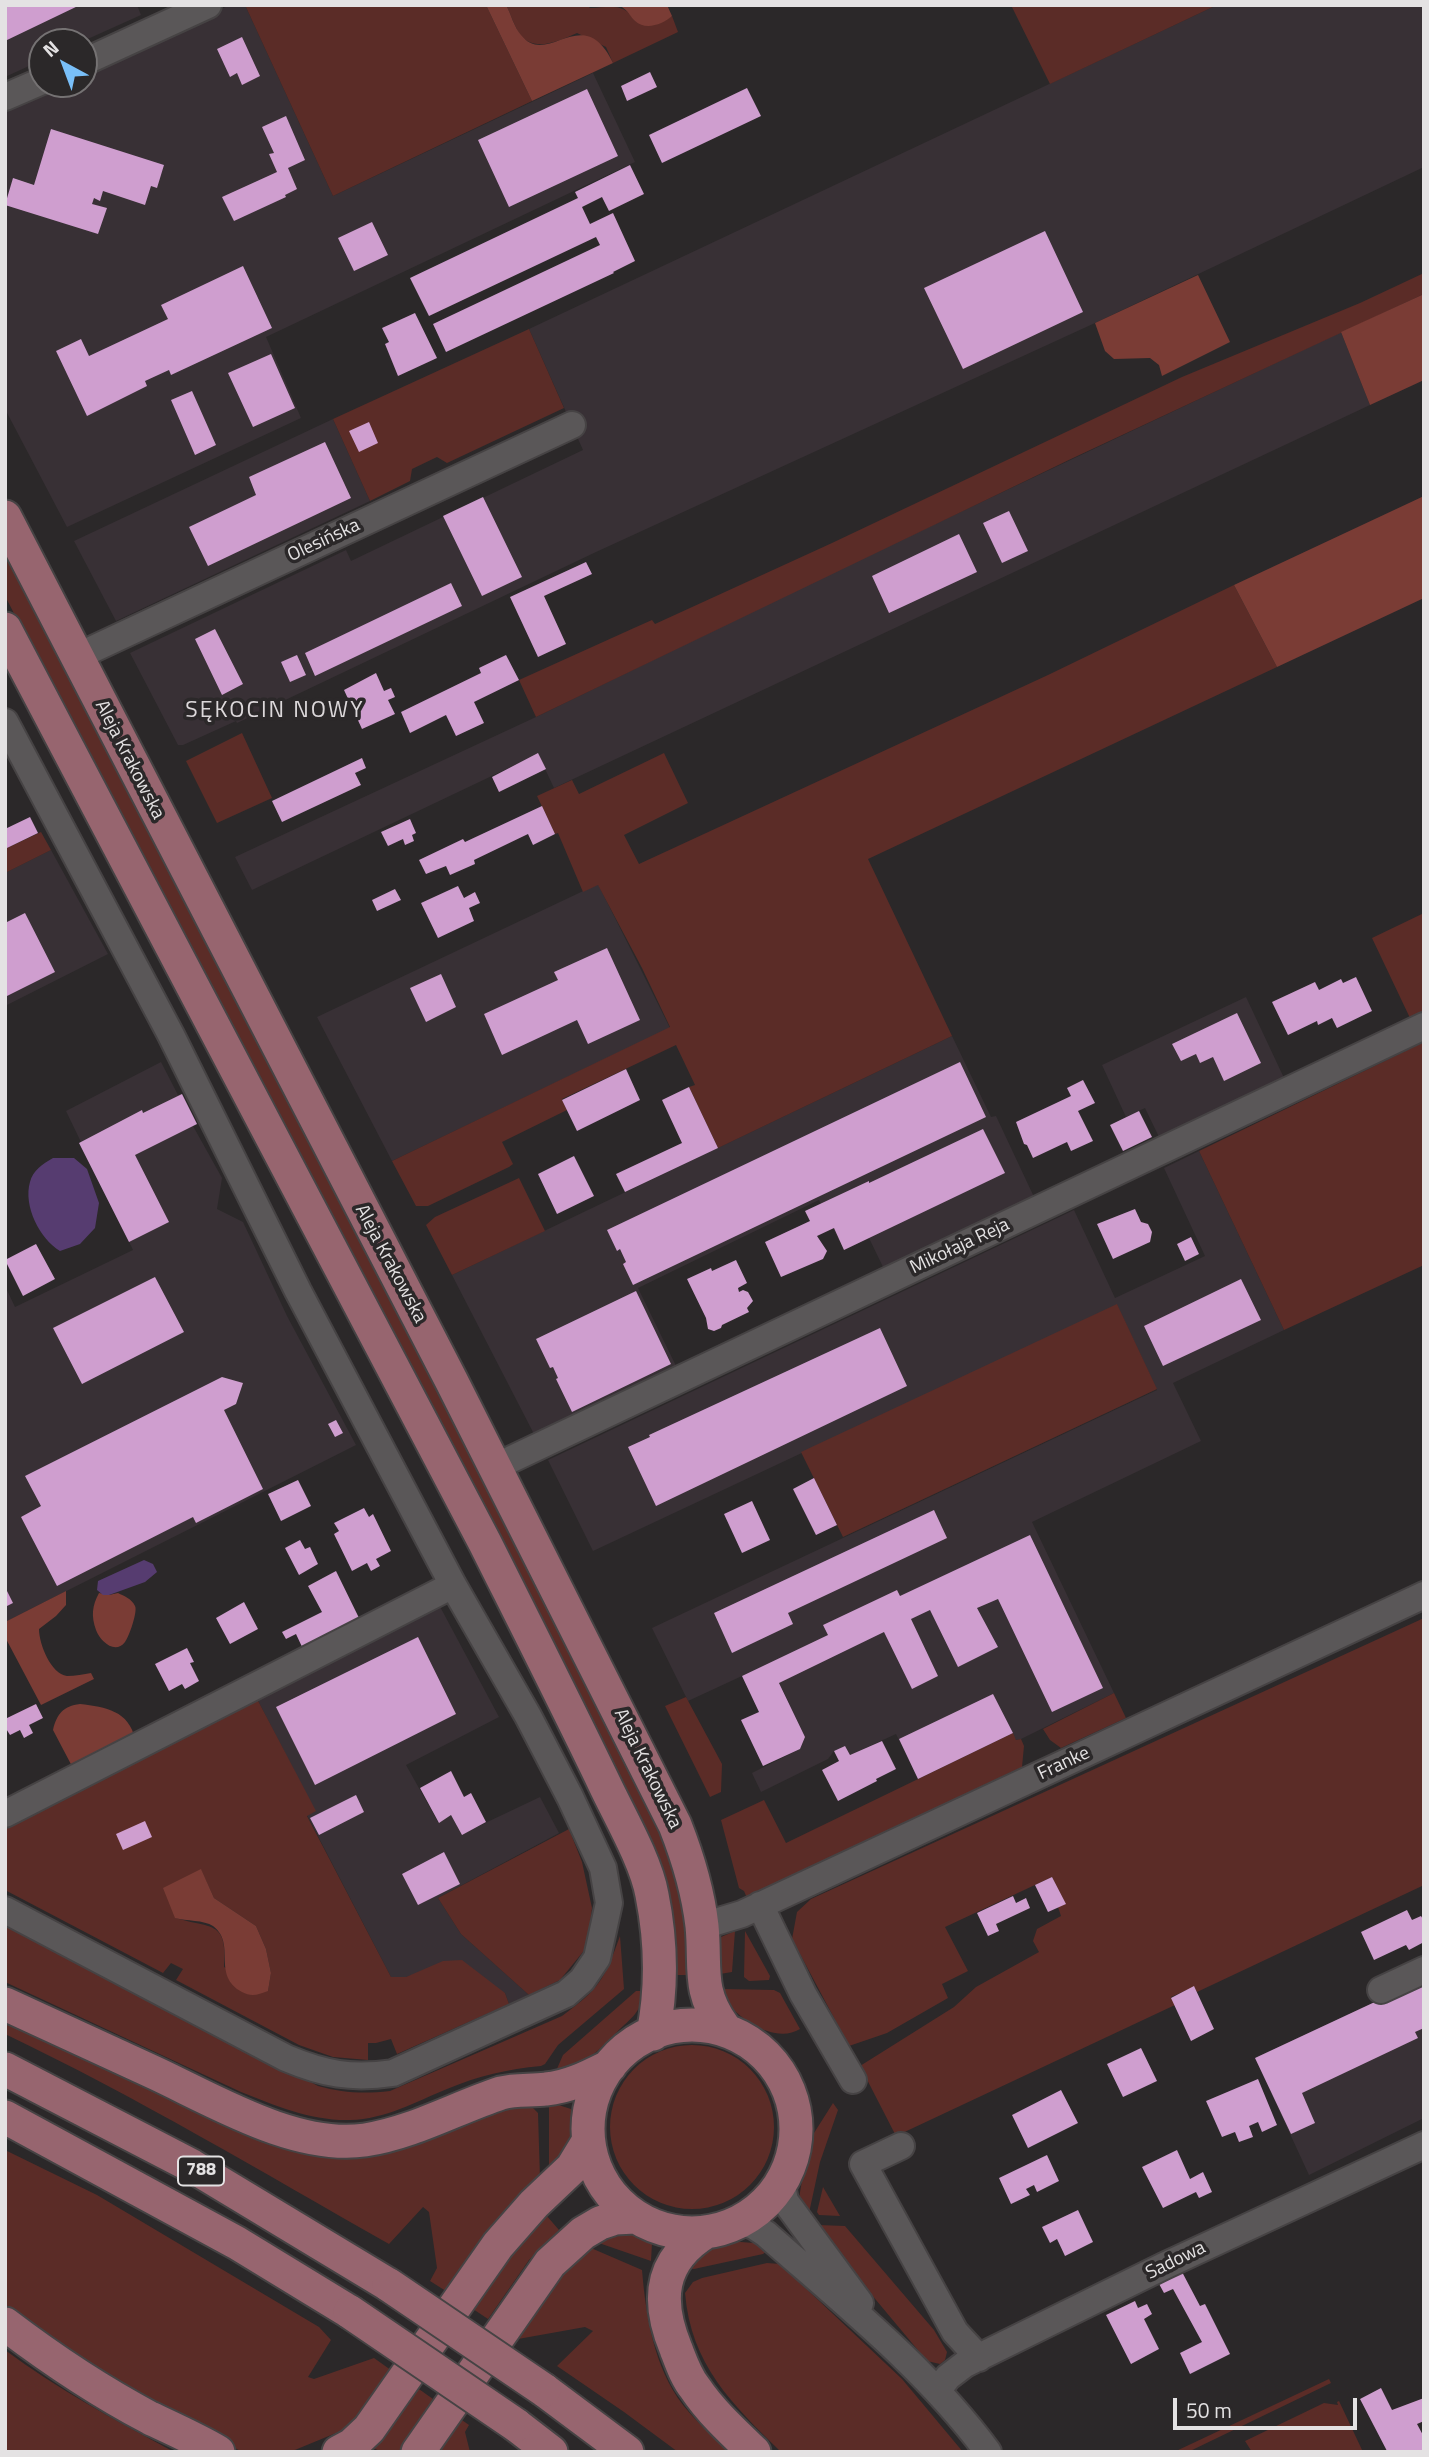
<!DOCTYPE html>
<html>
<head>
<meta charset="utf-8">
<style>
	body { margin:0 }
	#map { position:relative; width:1429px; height:2457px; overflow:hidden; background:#2b2829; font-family:"Titillium Web",sans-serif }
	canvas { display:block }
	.frame { position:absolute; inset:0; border:7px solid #e4e2e3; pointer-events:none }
	.north { position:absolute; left:28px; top:28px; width:70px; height:70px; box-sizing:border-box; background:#2b2829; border:2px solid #757273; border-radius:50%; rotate:319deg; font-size:19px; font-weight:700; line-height:28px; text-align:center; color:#e4e2e3 }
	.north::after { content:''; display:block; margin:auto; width:24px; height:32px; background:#79bff8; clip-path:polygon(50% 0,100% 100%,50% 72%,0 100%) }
	.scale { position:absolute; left:1173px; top:2398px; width:184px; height:32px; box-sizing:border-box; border:4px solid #e4e2e3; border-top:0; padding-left:9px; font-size:21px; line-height:24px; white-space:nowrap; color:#e4e2e3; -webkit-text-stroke:5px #2b2829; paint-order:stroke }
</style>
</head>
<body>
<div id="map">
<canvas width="1429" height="2457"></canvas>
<div class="frame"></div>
<div class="north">N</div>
<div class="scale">50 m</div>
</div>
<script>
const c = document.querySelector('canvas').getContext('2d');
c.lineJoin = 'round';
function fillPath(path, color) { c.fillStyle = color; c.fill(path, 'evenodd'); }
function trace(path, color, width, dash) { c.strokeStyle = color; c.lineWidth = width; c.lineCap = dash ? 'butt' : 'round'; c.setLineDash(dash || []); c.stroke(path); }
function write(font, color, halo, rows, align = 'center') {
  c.font = font + ' "Titillium Web",sans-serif'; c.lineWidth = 7; c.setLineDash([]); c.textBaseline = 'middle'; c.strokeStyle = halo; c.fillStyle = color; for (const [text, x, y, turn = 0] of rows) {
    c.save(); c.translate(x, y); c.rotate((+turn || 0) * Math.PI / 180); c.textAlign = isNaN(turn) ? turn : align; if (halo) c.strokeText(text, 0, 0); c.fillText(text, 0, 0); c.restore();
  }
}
fillPath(new Path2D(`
	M5 5H137L141 15 81 42H42V60L5 77Z
	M230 5H245L333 196 593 73 635 162 266 337 301 418 67 527 5 409V106L55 84H84V71Z
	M1217 5H1424V167L1095 323 596 552 237 723 236 721 183 745H178L130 653 346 550 351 561 583 450 529 329Z
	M1341 332 1370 405 554 788 538 754 252 890 235 857 536 717 842 568Z
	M333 419 370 501 116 621 74 541Z
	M51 850 108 954 5 1006V873Z
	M598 884 670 1028 392 1161 317 1017Z
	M1246 997 1284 1078 1159 1137 1145 1108 1126 1117 1102 1065Z
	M952 1036 991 1117 996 1116 1034 1197 884 1269 869 1238 844 1250 819 1200 638 1288 677 1368 535 1436 452 1275Z
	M161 1062 178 1095 182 1094 197 1124 193 1126 222 1178 217 1209 243 1222 287 1316 356 1445 5 1622V1286L15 1307 133 1250 66 1111Z
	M1199 1151 1284 1330 1173 1383 1201 1441 1032 1522 1114 1693 1021 1739 1016 1740 1012 1734 918 1779 896 1734 850 1755 845 1747 834 1751 828 1759 761 1792 752 1773 800 1749 805 1737 770 1663 688 1701 652 1628 1157 1390 1117 1305 593 1551 548 1460 1074 1210 1115 1298 1205 1256 1164 1168Z
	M437 1601 499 1717 406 1765 438 1822 451 1815 462 1834 540 1797 559 1833 438 1898 461 1934 529 1995 509 2004 505 1993 420 1973 406 1977H391L307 1815 315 1811 255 1695Z
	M1424 1979V2118L1309 2175 1255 2058Z`), '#383035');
fillPath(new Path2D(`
	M245 5H486L532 101 333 196Z
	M506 5H587L590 8C610 7 624 2 635 21L657 24 672 16 678 32 613 63 606 47 577 33C561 40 537 52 522 37 515 29 511 14 506 5Z
	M1011 5H1217L1050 84Z
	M1424 273V294L1073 458 536 717 519 680 634 628 652 620 655 624 832 543 1182 377 1360 303Z
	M529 329 564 408 447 463 437 457 412 469 410 481 370 501 333 419Z
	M5 552 258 1036 663 1832 683 1895 689 1975H675L652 1843 647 1832 5 596Z
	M1234 585 1277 667 868 859 952 1036 718 1148 689 1087 695 1085 676 1045 562 1099 567 1110 502 1142 513 1164 509 1167 428 1206H416L392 1161 670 1027 642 968 598 885 583 892 558 833 555 834 537 796 572 780 579 794 664 753 688 803 624 835 639 864 1048 675Z
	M242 733 272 798 217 823 186 761Z
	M41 832 51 850 5 873V845L7 848Z
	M1424 913V1011L1410 1018 1372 938Z
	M1424 1042V1265L1284 1330 1199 1151Z
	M519 1178 545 1231 452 1275 426 1225 435 1217Z
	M1117 1304 1157 1389 843 1537 801 1452Z
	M1424 1618V1888L1422 1886 1197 1992 1194 1987 1171 1997 1175 2005 896 2136 860 2066 954 2007 976 1987 1039 1952 1033 1941 1037 1929 1061 1916 1058 1907 1065 1904 1052 1877 945 1927 968 1971 942 1984 948 1998 887 2033 849 2046 792 1939 797 1912 811 1899Z
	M1114 1693 1126 1718 1061 1748 1050 1740 1043 1729Z
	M255 1695 316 1811 307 1816 391 1977H406L443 1961 462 1960 505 1993 509 2004 397 2054 391 2039 376 2043H368V2060L333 2057 299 2045 176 1980 183 1969 171 1963 163 1973 5 1890V1820ZM201 1870 214 1898 256 1926 266 1949 271 1973 268 1991 224 1967C228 1919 210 1929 176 1918Z
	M686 1697 722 1764 721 1792 710 1797 665 1706Z
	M1013 1733 1016 1740 1021 1739 1024 1746 1022 1767 747 1898 744 1891 739 1888 721 1820 764 1800 786 1843Z
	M569 1829 582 1862 592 1908 587 1947 560 1980 529 1995 461 1934 438 1898Z
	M5 1921 318 2086C343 2093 364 2094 390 2091L562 2016C600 1988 604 1980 620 1936L624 1989 558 2045 545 2064 541 2066C508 2069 478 2076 447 2089 415 2102 386 2119 350 2120 311 2121 276 2106 241 2092L5 1982Z
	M735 1931 732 1972 720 1974 718 1941 721 1937Z
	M745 1931 770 1976 769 1980 749 1981 744 1977Z
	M721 1989 774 1990 780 1993 800 2029C778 2043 743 2023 729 2004 726 2000 724 1994 721 1989Z
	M636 1991H643C643 2011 630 2019 617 2032 598 2050 584 2068 556 2071L563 2055Z
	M5 2020 186 2106 291 2150 320 2156 382 2155 408 2147 496 2111 521 2106 532 2107 538 2113 540 2179 449 2293 430 2281 437 2268 429 2212 423 2207 389 2244C262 2172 137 2097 5 2034Z
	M610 2127a82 82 0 1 1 164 0a82 82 0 1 1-164 0Z
	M549 2102 571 2109 572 2113 569 2149 549 2169Z
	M833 2103 838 2110 820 2162 809 2213 801 2206 799 2198 804 2169 814 2133Z
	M5 2150 97 2195 319 2327 331 2340 308 2377 314 2379 374 2358 395 2373 353 2426 290 2452H242L96 2368 5 2306Z
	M823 2187 840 2216 819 2215 817 2212Z
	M546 2215 559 2230 529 2260 488 2319 473 2309 506 2258Z
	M818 2225 845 2226 934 2330 947 2352 945 2360 940 2364 927 2361 815 2227Z
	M630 2233 652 2243 651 2261 596 2242 602 2235Z
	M728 2241 754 2243 768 2250 763 2254 694 2269 686 2268 711 2246Z
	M591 2248 642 2270C646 2317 654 2367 683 2405 697 2423 714 2437 730 2452H678L624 2412 557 2366 593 2331 585 2327 518 2339 515 2337 568 2268Z
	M767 2263 780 2264 902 2379 963 2452H781C732 2404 691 2365 685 2293L693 2282 702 2278Z
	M5 2350C57 2389 117 2421 174 2452H6Z
	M1329 2379 1331 2383 1188 2452H1174Z
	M416 2387 433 2399 403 2443 402 2452H382L369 2446Z
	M1339 2401 1363 2452H1252L1245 2441 1324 2403 1338 2405 1337 2402Z
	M459 2418 469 2425 465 2432 470 2452H436Z`), '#5b2c27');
fillPath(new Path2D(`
	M486 5H506C511 14 514 27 521 35 548 69 583 0 613 63L532 101Z
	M619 5H667L672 16C663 24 646 31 635 21 628 14 630 12 619 5Z
	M1198 275 1230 342 1162 376 1159 365 1150 358 1114 359 1105 351 1095 323Z
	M1424 294V380L1370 405 1341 332Z
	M1424 496V598L1277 667 1234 585Z
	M66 1591V1605L56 1616 39 1629C39 1644 51 1674 67 1676 75 1676 84 1674 91 1673L94 1679 41 1705 5 1637V1622Z
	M99 1593 109 1595 118 1593C124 1596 132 1599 135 1606 138 1611 129 1637 125 1642 115 1655 100 1641 96 1630 91 1616 92 1606 99 1593Z
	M80 1704C106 1707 129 1711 135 1739L74 1770 53 1730C57 1714 63 1706 80 1704Z
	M201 1869 214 1898 256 1926 266 1949 271 1973 268 1991C258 1995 251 1997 242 1992 211 1975 237 1944 213 1926 204 1920 186 1921 175 1918L163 1888Z`), '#7a3c35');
fillPath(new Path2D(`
	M53 1158H74L87 1169 99 1203 95 1228 80 1244 60 1251C40 1239 23 1206 30 1182 33 1170 43 1164 53 1158Z
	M144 1560 153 1564 157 1572 145 1582 109 1595H103L97 1590 98 1581Z`), '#563c70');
fillPath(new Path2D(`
	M5 5H80L5 41Z
	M242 37 260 76 242 85 237 73 230 77 217 49Z
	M650 72 657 87 627 101 621 86Z
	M747 88 761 116 662 163 649 135Z
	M587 89 618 156 509 207 478 140Z
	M286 116 305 160 288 168 297 189 285 195 286 197 234 221 222 197 277 172 269 154 274 153 262 127Z
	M51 129 164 165 157 188 151 186 145 205 103 191 100 201 94 198 92 204 107 208 98 234 5 205 13 178 34 185Z
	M630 165 644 194 609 211 602 197 582 207 590 224 613 213 635 261 613 272 614 273 446 352 433 324 600 245 596 237 429 316 410 278 578 198 575 192Z
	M372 222 388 255 354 271 338 238Z
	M1045 231 1083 312 963 369 924 288Z
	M243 266 272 328 171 375 169 370 145 381 147 386 87 416 56 351 81 339 89 356 168 319 161 305Z
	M415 313 437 358 398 376 385 344 389 342 382 328Z
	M271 354 295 408 253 427 228 373Z
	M192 391 216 445 195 455 171 400Z
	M369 422 378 443 359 452 349 431Z
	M325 442 351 498 208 566 189 527 256 495 249 477Z
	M483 497 522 577 482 596 443 516Z
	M1009 511 1028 551 1002 563 983 523Z
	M959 534 977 572 889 613 872 576Z
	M586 562 592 574 544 596 566 644 538 657 510 597Z
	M451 583 462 606 315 676 305 653Z
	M215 629 243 684 222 695 195 639Z
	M297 655 306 675 290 682 281 662Z
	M506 655 519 680 474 702 484 723 456 736 446 715 410 733 401 712 481 673 479 668Z
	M376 673 384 691 391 688 395 697 388 700 395 714 362 729 344 690Z
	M538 753 546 769 499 792 492 777Z
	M362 758 366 768 355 773 361 785 282 822 272 801Z
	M542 806 555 834 533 845 528 834 474 860 475 864 450 875 446 866 426 874 419 860 463 839 465 842Z
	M30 817 38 833 7 848 5 829Z
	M410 819 416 833 412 835 414 841 405 845 403 839 388 846 381 832Z
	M458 886 464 898 475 892 480 903 469 908 474 921 438 938 421 903Z
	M395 889 401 900 377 911 372 900Z
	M25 913 55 972 5 997V923Z
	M607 948 640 1020 588 1044 577 1020 502 1055 484 1014 558 980 554 972Z
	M441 974 456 1007 426 1022 410 988Z
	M1356 977 1372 1011 1337 1028 1332 1018 1318 1025 1317 1021 1288 1035 1272 1002 1315 982 1319 990 1341 979 1343 983Z
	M1237 1013 1261 1063 1224 1081 1213 1057 1200 1063 1196 1054 1181 1061 1172 1044Z
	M960 1062 986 1117 633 1285 623 1264 626 1262 620 1249 617 1251 607 1230Z
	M626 1069 640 1100 577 1131 562 1100Z
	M1083 1080 1095 1103 1078 1111 1093 1141 1071 1151 1067 1142 1033 1158 1027 1145 1024 1144 1016 1122 1071 1096 1067 1088Z
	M689 1087 718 1148 625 1192 616 1174 682 1143 662 1100Z
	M182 1094 197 1124 135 1155 169 1222 129 1242 79 1143 142 1110 143 1113Z
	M1139 1111 1152 1137 1123 1151 1110 1125Z
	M983 1129 1005 1173 844 1250 834 1228 817 1236 827 1251 823 1259 781 1277 765 1242 810 1221 805 1211 869 1181V1183Z
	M574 1156 594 1196 557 1214 538 1174Z
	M1135 1209 1141 1222 1148 1224 1152 1232 1150 1242 1113 1259 1097 1224Z
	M1191 1237 1199 1254 1185 1261 1177 1244Z
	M36 1244 55 1279 23 1296 5 1260Z
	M736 1260 747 1283 738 1288 739 1292 743 1290 748 1292 753 1301 747 1308 749 1312 722 1325 721 1328 714 1331 708 1329 706 1318 687 1279 711 1268 712 1271Z
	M155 1277 184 1332 82 1384 53 1328Z
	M1241 1279 1261 1320 1163 1366 1144 1326Z
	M636 1291 671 1364 572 1412 556 1379 558 1378 553 1367 550 1368 536 1339Z
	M880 1328 907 1386 656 1506 628 1447 650 1437 649 1435Z
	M222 1377 243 1383 236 1404 224 1410 263 1489 196 1523 193 1517 57 1586 21 1517 41 1506 25 1476Z
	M336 1420 343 1433 335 1437 328 1424Z
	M814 1478 837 1525 816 1535 793 1489Z
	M298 1480 311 1506 281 1521 268 1494Z
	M752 1501 770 1540 742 1553 724 1514Z
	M364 1508 369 1517 373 1514 391 1551 376 1559 380 1566 371 1571 367 1563 352 1571 334 1534 339 1531 334 1523Z
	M934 1510 947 1538 788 1613 793 1624 732 1653 714 1613Z
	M1030 1535 1103 1688 1052 1712 998 1599 977 1608 998 1647 958 1667 930 1610 911 1619 938 1676 912 1689 884 1632 779 1683 805 1737 800 1749 763 1766 741 1720 759 1712 742 1676 828 1635 823 1625 897 1590 900 1596Z
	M300 1540 305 1549 310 1547 318 1564 299 1575 285 1548Z
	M336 1571 360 1620 303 1649 296 1634 286 1639 282 1632 322 1612 308 1586Z
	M5 1587 13 1603 5 1607Z
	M244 1602 258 1629 230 1644 216 1618Z
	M418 1637 456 1714 315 1785 276 1707Z
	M187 1648 194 1662 190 1663 199 1681 185 1689 182 1684 169 1691 155 1664Z
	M993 1694 1013 1733 918 1779 899 1739Z
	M36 1704 43 1718 29 1725 33 1733 24 1738 20 1730 10 1735 5 1727V1719Z
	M882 1741 896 1769 876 1779 877 1781 838 1801 822 1770 839 1761 834 1751 845 1746 850 1755Z
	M451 1771 464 1797 471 1793 486 1822 462 1835 451 1815 439 1823 420 1788Z
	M356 1795 364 1812 319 1835 310 1818Z
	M145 1821 152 1837 123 1850 116 1834Z
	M444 1852 460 1884 418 1905 402 1874Z
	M1052 1877 1066 1904 1048 1912 1035 1885Z
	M1013 1896 1016 1903 1026 1898 1030 1908 996 1924 999 1931 988 1936 977 1913Z
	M1407 1910 1412 1920 1421 1916 1424 1921V1942L1409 1950 1406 1945 1374 1960 1361 1932Z
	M1424 1979V2028L1415 2032 1418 2038 1302 2093 1315 2123 1291 2134 1255 2058Z
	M1194 1986 1214 2029 1191 2041 1171 1998Z
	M1141 2048 1157 2081 1123 2097 1107 2064Z
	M1258 2079 1277 2125 1262 2132 1258 2122 1249 2126 1253 2137 1239 2142 1235 2132 1222 2137 1206 2101Z
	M1061 2090 1078 2123 1028 2148 1012 2115Z
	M1177 2150 1190 2179 1203 2172 1212 2192 1199 2198 1196 2192 1163 2208 1142 2167Z
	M1047 2155 1059 2181 1037 2192 1034 2185 1026 2189 1030 2195 1011 2204 999 2178Z
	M1078 2210 1093 2242 1065 2256 1057 2239 1050 2243 1042 2227Z
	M1181 2270 1200 2306 1205 2304 1230 2354 1190 2374 1180 2353 1202 2342 1173 2289 1164 2293 1158 2282Z
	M1135 2301 1138 2308 1147 2304 1152 2314 1144 2319 1159 2349 1131 2364 1106 2315Z
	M1381 2388 1392 2410 1424 2398V2421L1417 2424 1424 2437V2452L1387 2451 1360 2399Z`), '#cf9ecf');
const minor = new Path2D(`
	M84 62 208 5
	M5 97 42 81
	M76 657 572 425
	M5 722 171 1035 298 1291 453 1585 528 1716 570 1797 603 1868 609 1903 597 1958 582 1980 566 1994 393 2073C351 2079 324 2074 286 2058L5 1910
	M495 1467 1424 1026
	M5 1814 453 1585
	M760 1905 803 1994 853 2080
	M702 1926 742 1914 1424 1595
	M1381 1990 1424 1970
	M901 2146 863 2164 955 2332 979 2358
	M781 2180 785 2201 860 2303
	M739 2221 754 2226 766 2234C844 2303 926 2368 988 2452
	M937 2391 948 2377 965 2364 1164 2266 1424 2145`);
const major = new Path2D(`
	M5 517 451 1380 675 1825C688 1858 698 1891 702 1926 706 1967 697 1990 723 2026
	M5 629 485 1543C525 1623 565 1702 604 1783 619 1815 646 1861 652 1895 661 1940 662 1989 653 2034
	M5 2004C55 2027 105 2050 155 2073 215 2101 296 2150 365 2140 412 2133 456 2108 501 2093 516 2089 531 2091 546 2089 569 2087 590 2076 610 2066
	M588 2129a104 104 0 1 1 208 0a104 104 0 1 1-208 0Z
	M5 2069 192 2166 389 2285
	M5 2117 237 2243 350 2312
	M706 2232C659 2261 656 2301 676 2349 681 2362 686 2377 695 2388 711 2412 733 2432 754 2452
	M5 2324C51 2359 99 2391 150 2418 173 2429 196 2439 218 2452
	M544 2390 627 2452
	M516 2425 551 2452
	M339 2452 352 2445 369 2429 498 2245 534 2204 572 2168 586 2145
	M418 2452 550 2263 583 2233 600 2223 615 2218 635 2217`);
trace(minor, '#464344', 30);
trace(major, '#464344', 37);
trace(minor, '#5a5758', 26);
trace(major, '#97656f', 33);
const majorBridge = new Path2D(`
	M389 2285 544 2390
	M350 2312 516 2425`);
trace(majorBridge, '#464344', 37, []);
trace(majorBridge, '#97656f', 33);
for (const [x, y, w] of [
	[201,2171,46]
]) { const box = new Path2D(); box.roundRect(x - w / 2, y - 14.5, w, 29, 5); c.fillStyle = '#2b2829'; c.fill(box); trace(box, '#e4e2e3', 2); }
write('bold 18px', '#e4e2e3', null, [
	["788",201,2171]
]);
write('19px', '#e4e2e3', '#2b2829', [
	["Olesińska",324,541,-25],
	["Aleja Krakowska",129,760,63],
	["Mikołaja Reja",960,1247,-25],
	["Aleja Krakowska",390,1264,62],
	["Franke",1064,1764,-25],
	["Aleja Krakowska",647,1769,64],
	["Sadowa",1176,2261,-26]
]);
c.letterSpacing = '2px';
write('23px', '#dcd8da', '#2b2829', [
	["SĘKOCIN NOWY",275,711]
]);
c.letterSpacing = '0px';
</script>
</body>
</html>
